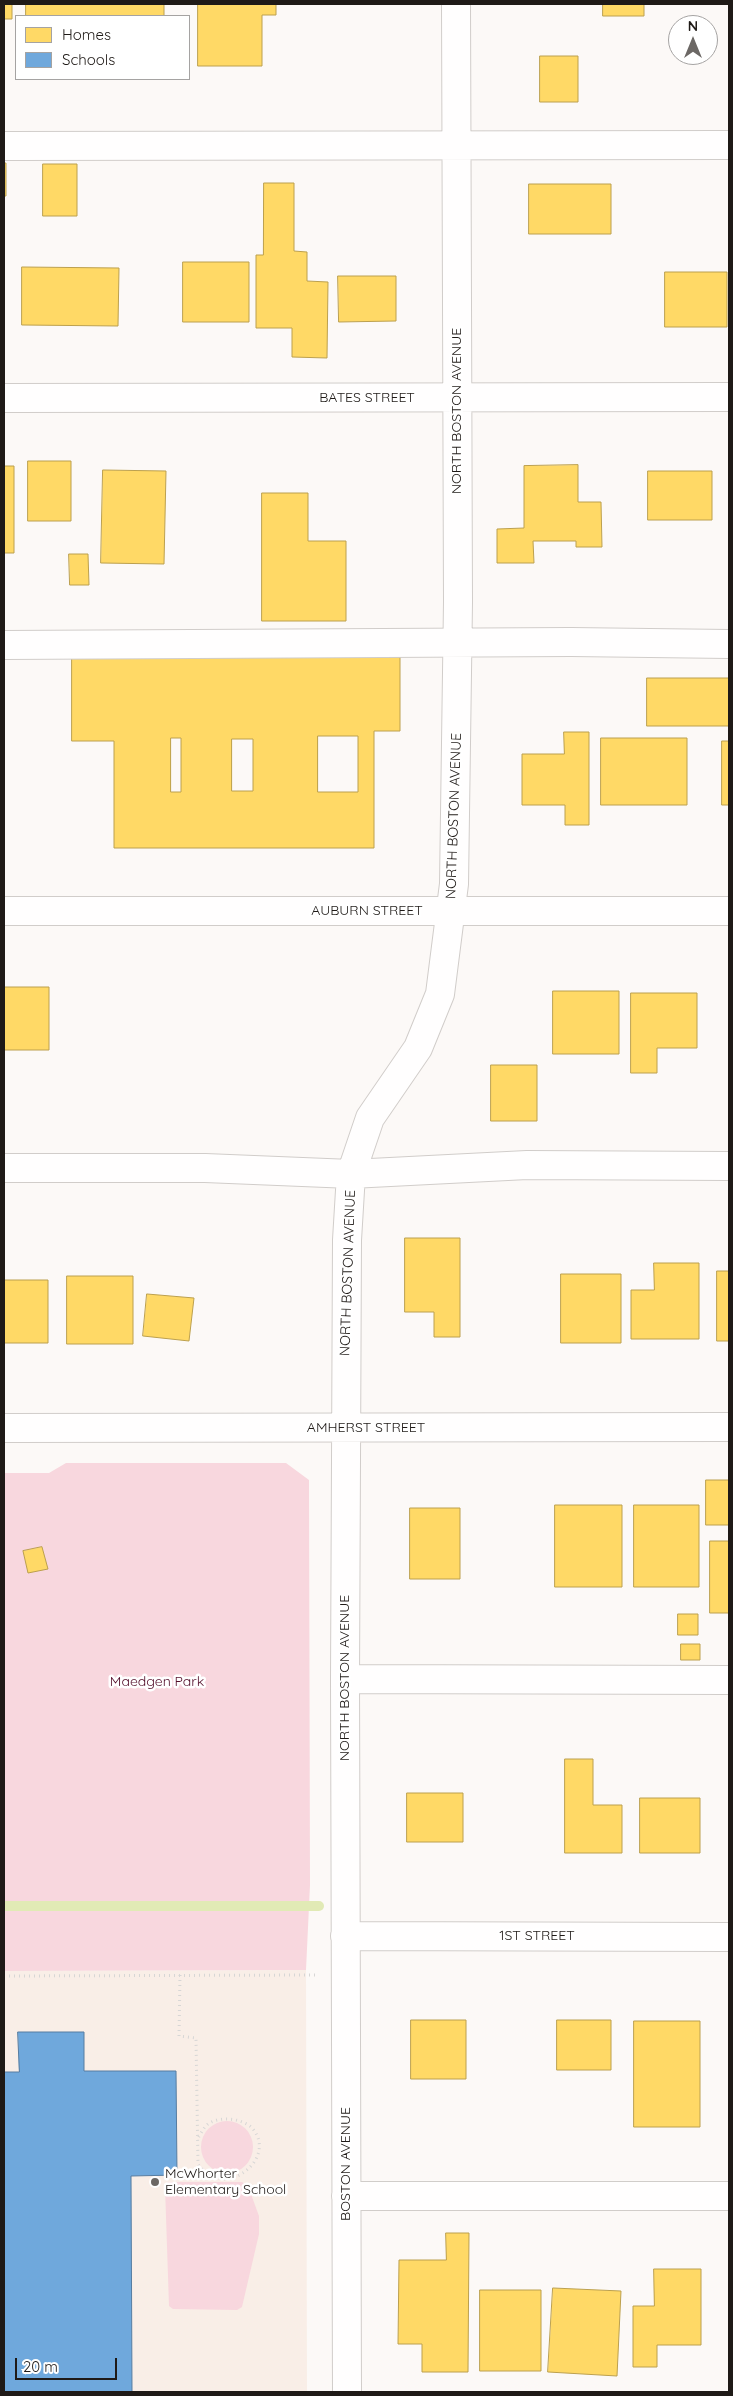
<!DOCTYPE html>
<html>
<head>
<meta charset="utf-8">
<style>
	body { margin:0 }
	#map { position:relative; width:733px; height:2396px; overflow:hidden; background:#fcf9f7; font-family:Quicksand,sans-serif }
	canvas { display:block }
	.frame { position:absolute; inset:0; border:5px solid #1f1a17; pointer-events:none }
	.legend { position:absolute; left:15px; top:15px; width:175px; height:65px; box-sizing:border-box; background:#fff; border:1px solid #a5a3a2; margin:0; padding:6px 9px; list-style:none; font-size:15px; color:#1f1a17 }
	.legend li { display:flex; align-items:center; gap:10px; height:25px }
	.legend b { width:25px; border:1px solid #a5a3a2 }
	.north { position:absolute; left:668px; top:15px; width:50px; height:50px; box-sizing:border-box; background:#fff; border:1px solid #a5a3a2; border-radius:50%; rotate:0deg; font-size:14px; font-weight:700; line-height:20px; text-align:center; color:#1f1a17 }
	.north::after { content:''; display:block; margin:auto; width:18px; height:22px; background:#6c6865; clip-path:polygon(50% 0,100% 100%,50% 72%,0 100%) }
	.scale { position:absolute; left:15px; top:2358px; width:102px; height:22px; box-sizing:border-box; border:2px solid #1f1a17; border-top:0; padding-left:6px; font-size:15px; line-height:18px; white-space:nowrap; color:#1f1a17; -webkit-text-stroke:4px #fff; paint-order:stroke }
</style>
</head>
<body>
<div id="map">
<canvas width="733" height="2396"></canvas>
<div class="frame"></div>
<ul class="legend">
<li><b style="height:14px;background:#ffd966"></b>Homes</li>
<li><b style="height:14px;background:#6fa8dc"></b>Schools</li>
</ul>
<div class="north">N</div>
<div class="scale">20 m</div>
</div>
<script>
const c = document.querySelector('canvas').getContext('2d');
c.lineJoin = 'round';
function fillPath(path, color) { c.fillStyle = color; c.fill(path, 'evenodd'); }
function trace(path, color, width, dash) { c.strokeStyle = color; c.lineWidth = width; c.lineCap = dash ? 'butt' : 'round'; c.setLineDash(dash || []); c.stroke(path); }
function write(font, color, halo, rows, align = 'center') {
  c.font = font + ' Quicksand,sans-serif'; c.lineWidth = 5; c.setLineDash([]); c.textBaseline = 'middle'; c.strokeStyle = halo; c.fillStyle = color; for (const [text, x, y, turn = 0] of rows) {
    c.save(); c.translate(x, y); c.rotate((+turn || 0) * Math.PI / 180); c.textAlign = isNaN(turn) ? turn : align; if (halo) c.strokeText(text, 0, 0); c.fillText(text, 0, 0); c.restore();
  }
}
fillPath(new Path2D(`
	M306 1970 307 2392H4V1971Z`), '#f9eee7');
fillPath(new Path2D(`
	M66 1463H286L309 1480 310 1885 306 1970 4 1971V1473H49Z
	M201 2147a26 26 0 1 1 52 0a26 26 0 1 1-52 0Z
	M168 2182H242L248 2186 259 2216V2234L242 2307 237 2310 173 2309 169 2306 165 2187Z`), '#f8d7de');
const homes = new Path2D(`
	M4 4H12V19H4Z
	M26 4H164V16H26Z
	M198 4H276V15H262V66H198Z
	M603 4H644V16H603Z
	M540 56H578V102H540Z
	M4 163H6V196H4Z
	M43 164H77V216H43Z
	M264 183H294V251L307 252V281L328 282 327 358 292 357V328H256V255H263Z
	M529 184H611V234H529Z
	M183 262H249V322H183Z
	M22 267 119 268 118 326 22 325Z
	M665 272H727V327H665Z
	M338 276H396V321L339 322Z
	M28 461H71V521H28Z
	M578 465V502H601L602 547H576V541H533L534 563H497V529L524 528V466Z
	M4 466H14V553H4Z
	M103 470 166 471 164 564 101 563Z
	M648 471H712V520H648Z
	M262 493H308V541H346V621H262Z
	M69 554H88L89 585H70Z
	M72 657H400V731H374V848H114V741H72ZM318 736H358V792H318ZM171 738H181V792H171ZM232 739H253V791H232Z
	M647 678H729V726H647Z
	M564 732H589V825H565V805H522V754H564Z
	M601 738H687V805H601Z
	M722 741H729V805H722Z
	M4 987H49V1050H4Z
	M553 991H619V1054H553Z
	M631 993H697V1048H657V1073H631Z
	M491 1065H537V1121H491Z
	M405 1238H460V1337H434V1312H405Z
	M654 1263H699V1339H631V1290H654Z
	M717 1271H729V1341H717Z
	M561 1274H621V1343H561Z
	M67 1276H133V1344H67Z
	M4 1280H48V1343H4Z
	M147 1294 194 1298 189 1341 143 1336Z
	M706 1480H729V1525H706Z
	M555 1505H622V1587H555Z
	M634 1505H699V1587H634Z
	M410 1508H460V1579H410Z
	M710 1541H729V1613H710Z
	M42 1547 48 1569 28 1573 23 1551Z
	M678 1614H698V1635H678Z
	M681 1644H700V1660H681Z
	M565 1759H593V1805H622V1853H565Z
	M407 1793H463V1842H407Z
	M640 1798H700V1853H640Z
	M411 2020H466V2079H411Z
	M557 2020H611V2070H557Z
	M634 2021H700V2127H634Z
	M446 2233H469L468 2372H422V2344H398L399 2260H446Z
	M654 2269H701V2345H657V2367H633V2306H654Z
	M553 2288 621 2291 617 2376 548 2372Z
	M480 2290H541V2371H480Z`);
fillPath(homes, '#ffd966');
trace(homes, '#bca04e', 1);
const schools = new Path2D(`
	M18 2032H84V2071H176L177 2175 131 2176 132 2392H4V2072H19Z`);
fillPath(schools, '#6fa8dc');
trace(schools, '#577da1', 1);
trace(new Path2D(`
	M4 1906H319`), '#e1eab5', 10);
const minor = new Path2D(`
	M4 146 729 145
	M4 398 729 397
	M4 645 571 642 729 644
	M4 911H729
	M4 1168H205L351 1174 527 1165 729 1166
	M4 1428 729 1427
	M345 1679 729 1680
	M345 1936 729 1937
	M346 2196H729
	M347 2392 345 1679 347 1240 351 1174 370 1118 418 1048 440 994 454 884 458 602 456 4`);
trace(minor, '#d1cdca', 30);
trace(new Path2D(`
	M180 1975 179 2036 196 2038 198 2164C204 2173 216 2180 227 2179 250 2176 271 2149 252 2128 242 2118 219 2116 208 2124 203 2128 200 2135 197 2140
	M4 1976 315 1975`), '#d7d6d5', 3, [1, 4]);
trace(minor, '#fffefe', 28);
for (const [x, y, r, color] of [
	[155,2182,5,"#6c6865"]
]) { const dot = new Path2D(); dot.arc(x, y, r, 0, 2 * Math.PI); c.fillStyle = color; c.fill(dot); trace(dot, '#fff', 2); }
write('14px', '#1f1a17', '#fff', [
	["BATES STREET",367,398],
	["NORTH BOSTON AVENUE",457,411,-90],
	["NORTH BOSTON AVENUE",454,816,-88],
	["AUBURN STREET",367,911],
	["NORTH BOSTON AVENUE",348,1273,-88],
	["AMHERST STREET",366,1428],
	["NORTH BOSTON AVENUE",345,1678,-90],
	["1ST STREET",537,1936],
	["BOSTON AVENUE",346,2164,-90]
]);
write('14px', '#530e2a', '#fff', [
	["Maedgen Park",157,1682]
]);
write('14px', '#1f1a17', '#fff', [
	["McWhorter",165,2174],
	["Elementary School",165,2190]
], 'left');
</script>
</body>
</html>
